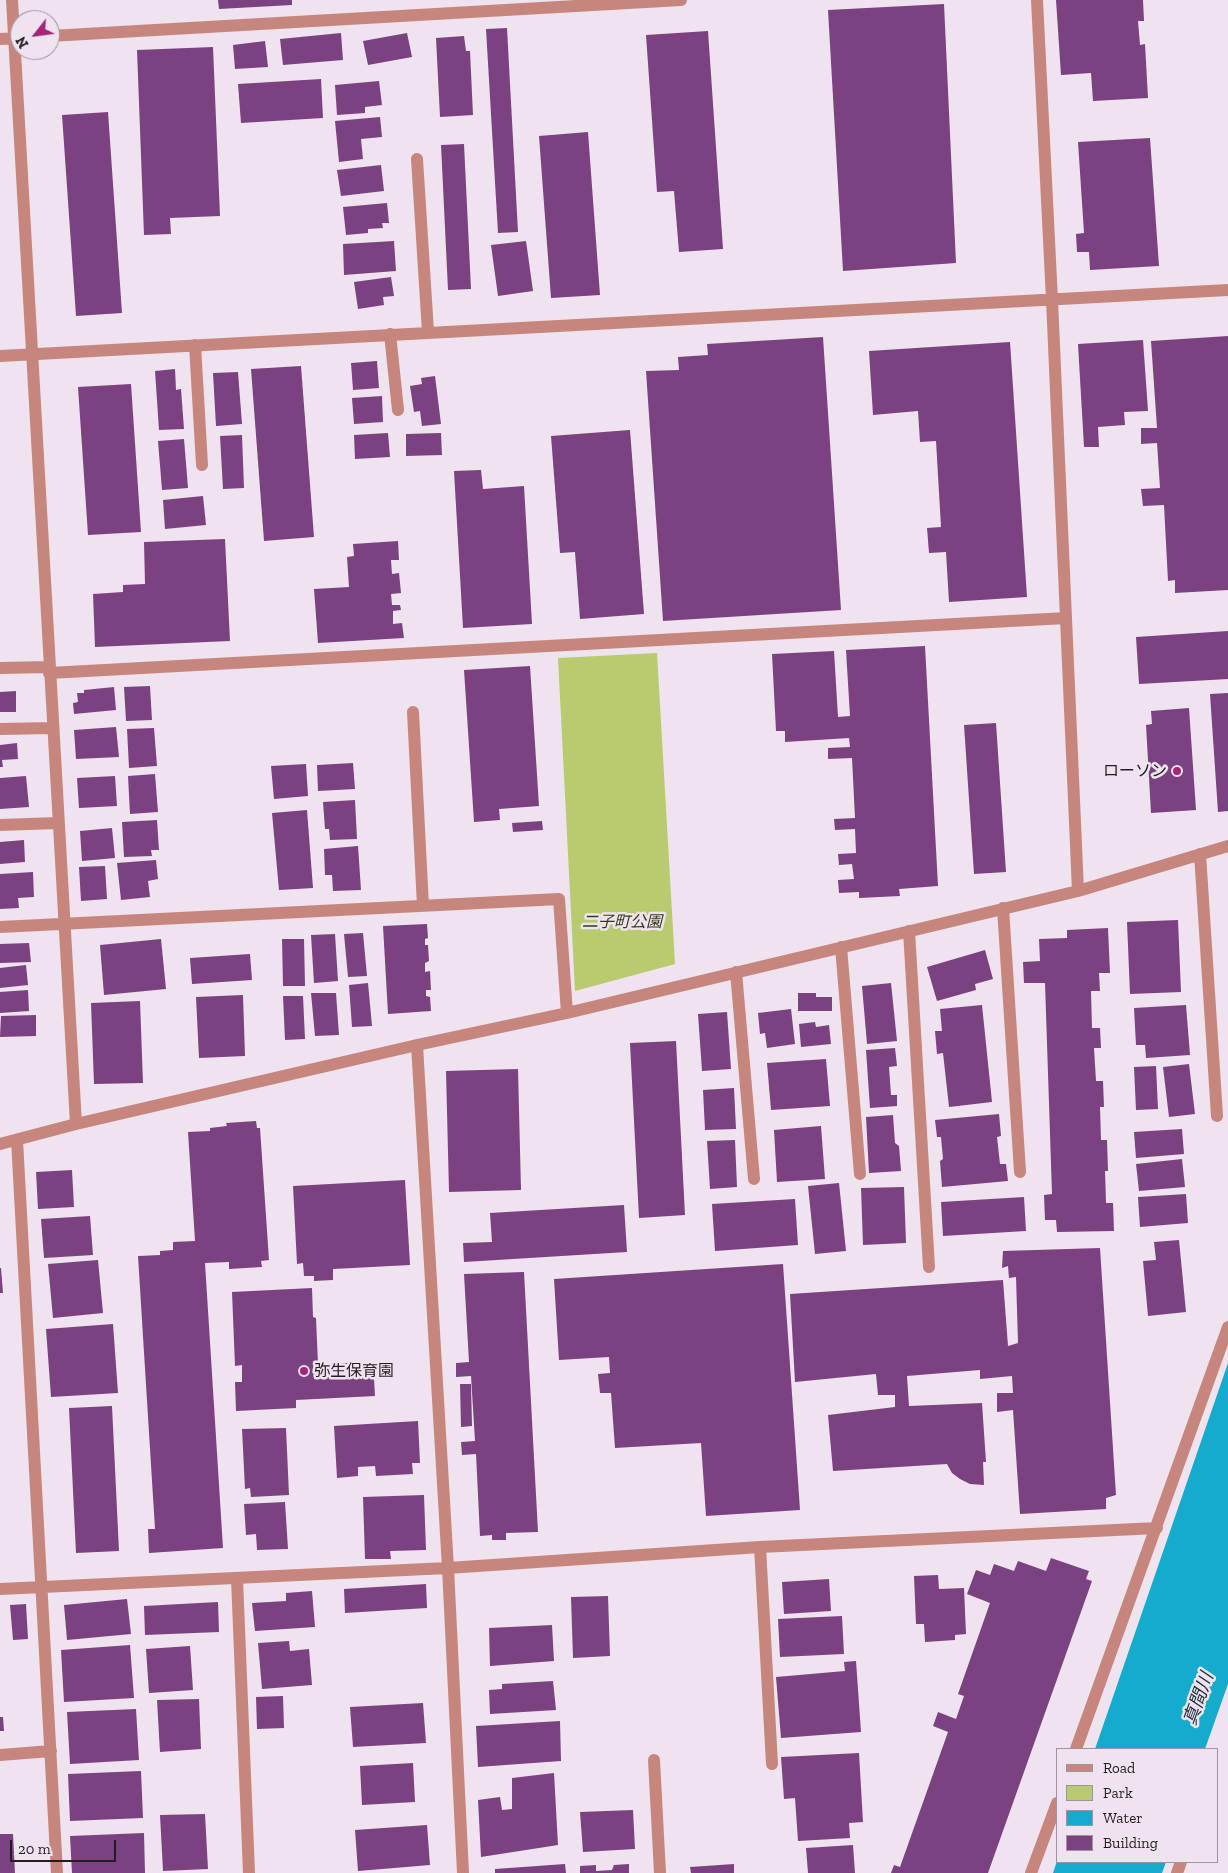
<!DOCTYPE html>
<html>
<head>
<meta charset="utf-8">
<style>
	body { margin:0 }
	#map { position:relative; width:1228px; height:1873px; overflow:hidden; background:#efe3ef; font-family:"Zilla Slab",serif }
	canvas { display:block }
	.legend { position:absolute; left:1056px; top:1748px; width:162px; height:115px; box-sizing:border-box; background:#efe3ef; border:1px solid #9d949d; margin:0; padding:6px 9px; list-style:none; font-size:15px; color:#211d21 }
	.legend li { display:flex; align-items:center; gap:10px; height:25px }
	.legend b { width:25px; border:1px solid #9d949d }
	.north { position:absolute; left:10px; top:10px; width:50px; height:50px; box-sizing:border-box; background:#efe3ef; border:1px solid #9d949d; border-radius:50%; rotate:240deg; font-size:14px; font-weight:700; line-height:20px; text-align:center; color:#211d21 }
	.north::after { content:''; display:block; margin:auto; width:18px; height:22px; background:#a42578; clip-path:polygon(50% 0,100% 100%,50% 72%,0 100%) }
	.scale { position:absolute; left:10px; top:1840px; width:106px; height:22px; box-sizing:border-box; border:2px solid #211d21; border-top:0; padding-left:6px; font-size:15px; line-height:18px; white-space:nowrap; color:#211d21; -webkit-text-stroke:4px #efe3ef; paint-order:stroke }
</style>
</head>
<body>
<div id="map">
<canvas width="1228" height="1873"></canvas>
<ul class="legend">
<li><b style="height:6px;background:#c6867e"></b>Road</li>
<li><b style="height:14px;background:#b8cb6f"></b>Park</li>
<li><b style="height:14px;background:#15abcc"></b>Water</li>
<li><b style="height:14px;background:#7c4181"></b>Building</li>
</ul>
<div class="north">N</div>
<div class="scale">20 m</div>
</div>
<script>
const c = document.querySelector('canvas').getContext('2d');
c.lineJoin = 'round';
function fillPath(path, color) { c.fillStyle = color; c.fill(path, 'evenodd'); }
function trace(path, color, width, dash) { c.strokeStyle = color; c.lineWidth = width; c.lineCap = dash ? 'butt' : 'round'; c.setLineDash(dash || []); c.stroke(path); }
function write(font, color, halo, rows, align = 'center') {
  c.font = font + ' "Zilla Slab","Noto Sans JP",serif'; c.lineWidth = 5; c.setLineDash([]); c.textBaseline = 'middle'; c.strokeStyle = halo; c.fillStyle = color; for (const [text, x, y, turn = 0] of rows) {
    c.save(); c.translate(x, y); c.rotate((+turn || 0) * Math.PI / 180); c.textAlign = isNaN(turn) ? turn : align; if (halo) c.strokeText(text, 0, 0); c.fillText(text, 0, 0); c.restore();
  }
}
fillPath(new Path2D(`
	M657 653 675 964 575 991 558 658Z`), '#b8cb6f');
fillPath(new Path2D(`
	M1228 1363V1684L1205 1749H1095Z
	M1057 1861V1862H1166L1162 1873H1053Z`), '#15abcc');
fillPath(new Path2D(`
	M218 0H292V5L219 9Z
	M1056 0H1143L1144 21H1138L1140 45 1145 44 1148 98 1093 101 1091 73 1061 75Z
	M944 4 956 263 843 271 828 10Z
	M507 28 518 232 498 233 486 29Z
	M708 31 723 249 679 252 674 191 657 192 646 35Z
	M341 33 343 60 283 65 280 39Z
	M407 33 412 57 368 65 363 41Z
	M464 36 466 51H470L473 115 440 117 436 38Z
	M265 41 268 67 235 69 233 45Z
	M213 47 220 216 170 218 171 234 144 235 137 50Z
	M321 79 323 118 241 123 238 84Z
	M379 81 382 105 365 107V113L337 115 335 85Z
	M108 112 122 313 76 316 62 115Z
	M380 117 382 137 361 139 363 159 339 162 335 121Z
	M588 132 600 295 551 298 539 136Z
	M1150 138 1159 266 1090 270 1089 252H1077L1076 234 1084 233 1078 142Z
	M464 144 471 289 448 290 441 145Z
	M381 165 384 191 341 196 337 170Z
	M387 203 389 223H382L383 228 368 229V233L346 235 343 207Z
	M394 241 396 271 344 275 343 244Z
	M526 241 533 291 498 296 491 245Z
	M391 277 394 296 383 297 384 305 358 309 354 282Z
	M1228 336V590L1175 593V580L1168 581 1164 505 1143 506 1141 489 1160 488 1157 443 1141 444V428H1157L1151 341Z
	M823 337 841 610 663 621 646 371 679 370 678 357 708 355 707 344Z
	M1143 340 1148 411 1124 412 1125 425 1098 427 1099 447H1084L1078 344Z
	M1010 342 1027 597 949 602 946 552 929 553 927 528 941 527 936 441 920 442 918 411 873 415 869 351Z
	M377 361 379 388 353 390 351 363Z
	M301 366 314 537 264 541 251 369Z
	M175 369 176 390 181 389 184 429 159 430 155 371Z
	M238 372 242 424 216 426 213 373Z
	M435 376 441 424 422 426 420 411 414 412 410 386 422 384 421 378Z
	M131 384 141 532 88 535 78 387Z
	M382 396 383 422 354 424 352 398Z
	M630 430 644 614 580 619 575 552 560 553 551 436Z
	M388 433 390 457 355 459 354 435Z
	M441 433 442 455 406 456V434Z
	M242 435 244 488 223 489 220 436Z
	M184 439 188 488 162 490 158 441Z
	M481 470 483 489 524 486 532 624 463 628 454 471Z
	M203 496 206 525 165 529 163 500Z
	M225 539 230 641 95 647 93 594 123 592V585L145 584 144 542Z
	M398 541 399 560H391L392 574 399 573 401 593 391 594 392 605H400L401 610 393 611V624L402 623 404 638 318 643 314 589 349 587 347 557 354 556 353 544Z
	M1228 631V679L1139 684 1136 637Z
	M925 646 938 886 899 889 900 896 859 898V892L839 893 838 880 854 879 852 864 839 865 838 854 856 853 855 829 835 830 834 819 855 818 852 758 828 759V748L850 747 849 738 785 742V731H776L772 654 834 651 838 717 850 716 846 650Z
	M530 666 539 806 499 809 500 820 474 822 464 670Z
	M150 686 152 720 126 721 124 687Z
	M114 687 116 710 74 714 73 703 78 702 77 693H84V690Z
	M16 691V712H0V692Z
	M1228 693V811L1218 812 1210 694Z
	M1189 708 1196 810 1151 813 1146 725 1152 724 1151 711Z
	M996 723 1006 872 974 874 964 725Z
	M116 727 119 757 76 759 74 730Z
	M154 728 157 766 129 768 127 729Z
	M17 743 18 759 2 760 3 767H0V745Z
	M353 763 355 789 318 791 317 765Z
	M306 764 308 796 274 799 271 766Z
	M155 774 158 812 130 814 128 776Z
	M26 776 29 807 0 809V778Z
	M115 776 117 806 79 808 77 778Z
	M355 800 357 839 330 840 329 829H325L323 802Z
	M307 810 313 888 279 890 272 813Z
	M157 820 159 850H151L152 856 124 857 122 822Z
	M542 821 543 830 513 832 512 823Z
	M112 828 115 858 82 861 80 831Z
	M24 840 25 862 0 864V842Z
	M358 846 361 890 333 891 332 875H325L324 849Z
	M156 860 158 879 148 881 150 897 121 900 117 863Z
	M105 866 107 899 81 901 79 867Z
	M33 872 34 897 18 898 19 908 0 909V874Z
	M1178 920 1181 992 1130 994 1127 922Z
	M427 924 428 938 425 939V945H428L429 961 425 963V972L430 971 431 990H426V996L430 997 431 1011 388 1014 383 926Z
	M1108 928 1110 973H1099L1100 991H1091L1092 1028H1100L1101 1048H1094L1096 1081H1103L1104 1107H1100L1101 1140H1107L1108 1171H1105L1106 1203H1113L1114 1231 1057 1232 1056 1220H1045L1044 1195 1052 1194 1045 983H1024L1023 962 1040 961 1039 939 1067 938V930Z
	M363 933 367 976 348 977 344 934Z
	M335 934 338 981 314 983 311 935Z
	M161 939 166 989 104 995 100 945Z
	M282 939H304L305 986H283Z
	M29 943 31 962 0 963V944Z
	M985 950 993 979 975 984 976 990 937 1001 927 967Z
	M250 954 252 980 192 984 190 958Z
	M26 965 28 985 0 988V968Z
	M368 983 372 1026 352 1027 349 985Z
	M891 983 897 1041 867 1044 862 986Z
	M28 990 29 1011 0 1013V992Z
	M311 993H336L339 1035 315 1036Z
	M798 993H816V997H832V1011H798Z
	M243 995 245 1056 199 1058 196 997Z
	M283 996H303L305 1039 285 1040Z
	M140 1001 143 1083 94 1084 91 1003Z
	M982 1005 992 1102 949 1107 943 1053 937 1054 935 1031H942L940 1009Z
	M1186 1005 1190 1055 1146 1058 1145 1045H1136L1134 1008Z
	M791 1009 795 1044 767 1048 765 1033 760 1034 758 1013Z
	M727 1012 731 1069 702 1071 698 1014Z
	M36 1015V1036L0 1037 1 1016Z
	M815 1022 816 1027 829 1025 831 1044 801 1047 799 1024Z
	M676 1041 685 1215 639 1218 630 1043Z
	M895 1048 897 1066 889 1067 891 1095H897V1106L870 1108 866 1050Z
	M826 1059 830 1106 771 1110 767 1063Z
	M1189 1064 1195 1114 1169 1117 1163 1067Z
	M1156 1066 1158 1109 1136 1110 1134 1067Z
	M518 1069 521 1190 449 1192 446 1071Z
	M734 1088 736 1129 705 1130 703 1090Z
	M999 1114 1001 1136 997 1137 1000 1164H1006L1008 1181 942 1187 940 1161 943 1159 941 1137H937L935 1120Z
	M893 1115 895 1143 899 1146 901 1171 869 1173 866 1117Z
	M256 1121 257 1128H260L269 1260 261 1261 262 1267 229 1269V1262L205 1263 223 1548 149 1553 148 1529H155L138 1256 160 1255V1251L173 1250V1242L195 1241 188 1132 210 1131V1128L227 1126 226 1123Z
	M821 1126 825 1179 777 1182 774 1130Z
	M1182 1129 1184 1154 1136 1158 1134 1132Z
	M735 1140 737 1187 710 1189 707 1141Z
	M1182 1159 1185 1187 1139 1191 1136 1164Z
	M72 1170 74 1207 38 1209 36 1172Z
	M405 1180 410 1265 333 1269V1280L314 1281V1276H304L303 1263 297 1264 293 1186Z
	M839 1183 846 1251 815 1254 808 1186Z
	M904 1187 906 1243 863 1245 861 1188Z
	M1186 1194 1188 1223 1140 1227 1138 1197Z
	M1024 1197 1026 1231 943 1236 941 1202Z
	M795 1199 798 1245 715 1251 712 1204Z
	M624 1205 627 1252 464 1262 463 1243 492 1242 490 1213Z
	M90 1216 93 1255 44 1258 41 1219Z
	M1179 1240 1186 1312 1148 1316 1143 1261 1156 1260 1154 1242Z
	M1100 1248 1116 1495 1106 1498V1509L1020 1514 1013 1410 997 1412V1393H1013L1012 1376 980 1379V1370L907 1376 909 1406 982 1403 986 1462H983L984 1485 970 1484 960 1479 952 1473 947 1464 833 1471 828 1415 895 1407V1395H878L876 1374 795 1382 790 1294 1003 1280 1008 1346 1018 1343 1016 1277 1009 1278 1008 1266 1002 1268 1003 1251Z
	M98 1260 103 1313 53 1318 48 1264Z
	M783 1264 800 1510 706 1516 701 1443 615 1448 611 1393H600L598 1374 610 1373 609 1357 559 1360 554 1279Z
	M0 1268H1L3 1293H0Z
	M524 1272 538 1532 506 1533V1540H492V1535L480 1536 476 1454 462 1455 461 1442 475 1441 471 1376 456 1377V1363L469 1362 464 1274Z
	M312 1288 313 1317 316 1318 318 1364 373 1362 375 1396 296 1400V1408L236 1411 235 1382H242V1365L235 1366 232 1292Z
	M113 1324 118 1393 51 1397 46 1329Z
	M460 1384H471L472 1426 461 1427Z
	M112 1406 119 1551 76 1553 69 1408Z
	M418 1421 420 1463H412L413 1474 376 1476 375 1466 358 1467V1476L337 1478 334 1426Z
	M286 1428 289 1495 251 1497 250 1488 245 1489 242 1429Z
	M424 1495 426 1550 390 1551 391 1559H365L363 1497Z
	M285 1502 288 1549 257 1550 256 1534 246 1535 244 1504Z
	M1051 1558 1089 1571 1086 1579 1092 1581 988 1873H891L894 1865 900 1867 948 1732 933 1726 938 1712 956 1719 964 1696 958 1694 990 1603 967 1594 976 1570 990 1575 994 1564 1014 1571 1018 1561 1046 1571Z
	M938 1575 939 1589 964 1588 966 1634 955 1635V1640L925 1642 924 1624H916L914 1576Z
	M829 1579 831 1611 784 1614 782 1582Z
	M426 1584 427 1608 345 1613 344 1589Z
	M312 1591 315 1627 255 1631 252 1603 286 1601V1593Z
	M608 1596 610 1656 573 1658 571 1597Z
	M127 1599 131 1634 67 1640 64 1605Z
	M218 1602 219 1632 145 1635 144 1606Z
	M26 1604 28 1639 13 1640 10 1605Z
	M842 1616 844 1654 780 1657 778 1619Z
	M552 1625 554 1661 490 1666 489 1628Z
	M289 1641 290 1651 309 1649 312 1685 262 1689 258 1643Z
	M130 1645 134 1698 64 1702 61 1650Z
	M190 1646 193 1690 149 1693 146 1649Z
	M856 1661 861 1732 781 1738 776 1677 845 1671 844 1662Z
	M553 1681 556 1710 490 1714 489 1690 502 1689V1684Z
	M283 1696 284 1728 257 1729 256 1697Z
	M199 1699 201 1749 160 1752 157 1700Z
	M423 1703 426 1743 353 1747 350 1707Z
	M136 1709 139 1760 70 1764 67 1712Z
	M0 1717H3L4 1731H0Z
	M560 1721 561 1761 478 1767 476 1726Z
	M859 1753 863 1822 849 1823 850 1838 798 1841 795 1798 784 1799 781 1757Z
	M413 1763 415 1802 362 1805 360 1766Z
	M141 1771 143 1818 70 1821 68 1774Z
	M554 1773 558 1845 481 1857 478 1800 500 1797 502 1810 512 1809V1778Z
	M633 1810 635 1849 583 1852 580 1812Z
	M205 1814 208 1869 163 1871 160 1815Z
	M427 1825 430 1865 358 1871 355 1830Z
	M144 1833 145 1873H72L70 1836Z
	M0 1834H13L15 1873H0Z
	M853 1845 855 1873H808L806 1848Z
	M565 1864 566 1873H495V1869Z
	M629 1864V1873H580V1866L596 1865V1871L612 1870 614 1865Z
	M734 1864V1873H691L690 1867Z`), '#7c4181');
trace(new Path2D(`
	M12 0 76 1124
	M1037 0 1052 300 1078 891
	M50 36 681 0
	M0 39 20 38
	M417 159 428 332
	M390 334 398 410
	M195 345 202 465
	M0 356 1228 290
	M0 668 49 667
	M49 673 1066 618
	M413 712 423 906
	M0 729 52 728
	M0 825 58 823
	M1200 854 1217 1116
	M1003 908 1020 1172
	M0 927 559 899 567 1013
	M909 931 929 1267
	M841 947 860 1174
	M736 972 754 1179
	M417 1045 448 1568 463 1873
	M17 1140 57 1873
	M0 1144 76 1124 417 1045 567 1013 1078 891 1228 846
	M760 1547 772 1764
	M237 1579 249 1873
	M0 1589 448 1568 760 1547 1157 1528
	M1076 1749 1228 1327
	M0 1755 51 1751
	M654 1760 660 1873
	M1031 1873 1057 1803
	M1177 1873 1181 1862`), '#c6867e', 12);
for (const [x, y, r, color] of [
	[1177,771,5,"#a42578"],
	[304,1371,5,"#a42578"]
]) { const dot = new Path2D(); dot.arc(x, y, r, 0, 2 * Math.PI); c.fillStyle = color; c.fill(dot); trace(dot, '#efe3ef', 2); }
write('16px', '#211d21', '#efe3ef', [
	["ローソン",1167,771],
	["弥生保育園",314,1371,"left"]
], 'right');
write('italic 16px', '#343b14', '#efe3ef', [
	["二子町公園",622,922]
]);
write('italic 18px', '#172d34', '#efe3ef', [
	["真間川",1199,1699,-70]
]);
</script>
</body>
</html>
